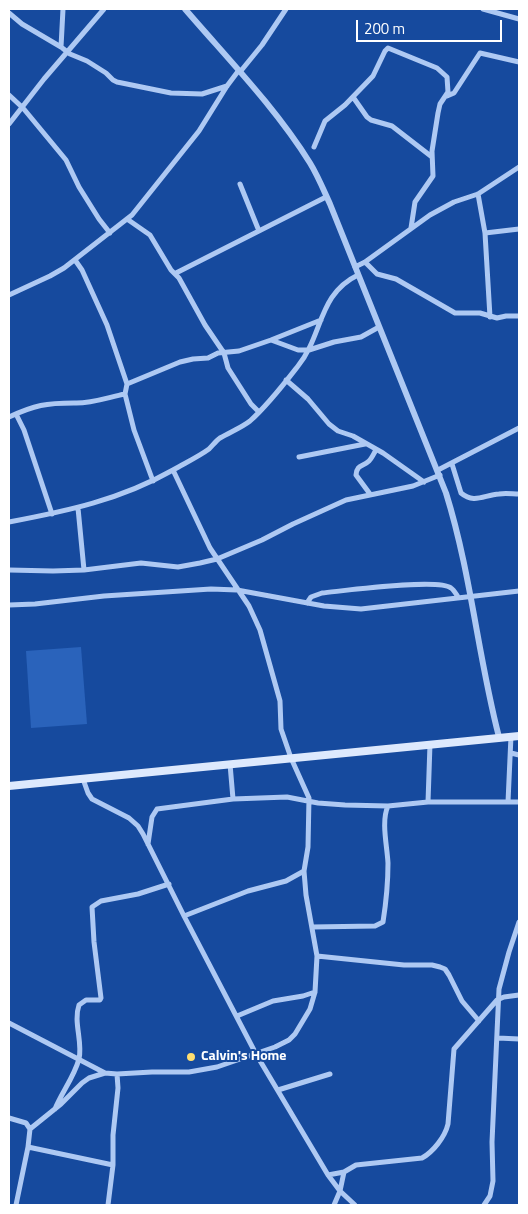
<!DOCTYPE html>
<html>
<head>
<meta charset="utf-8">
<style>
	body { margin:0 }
	#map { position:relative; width:528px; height:1214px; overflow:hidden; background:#164a9e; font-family:"Titillium Web",sans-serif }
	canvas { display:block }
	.frame { position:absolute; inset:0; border:10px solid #fff; pointer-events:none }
	.scale { position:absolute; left:356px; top:20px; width:146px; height:22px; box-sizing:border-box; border:2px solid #fff; border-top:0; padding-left:6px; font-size:15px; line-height:18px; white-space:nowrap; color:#fff; -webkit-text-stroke:4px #164a9e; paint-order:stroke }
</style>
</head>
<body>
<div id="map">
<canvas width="528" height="1214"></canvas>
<div class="frame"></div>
<div class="scale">200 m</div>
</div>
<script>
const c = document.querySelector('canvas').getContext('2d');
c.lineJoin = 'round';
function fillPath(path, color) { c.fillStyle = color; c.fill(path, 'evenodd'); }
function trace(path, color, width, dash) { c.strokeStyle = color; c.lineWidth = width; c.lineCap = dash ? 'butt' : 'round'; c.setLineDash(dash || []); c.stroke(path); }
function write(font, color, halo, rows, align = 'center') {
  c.font = font + ' "Titillium Web",sans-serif'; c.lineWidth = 4; c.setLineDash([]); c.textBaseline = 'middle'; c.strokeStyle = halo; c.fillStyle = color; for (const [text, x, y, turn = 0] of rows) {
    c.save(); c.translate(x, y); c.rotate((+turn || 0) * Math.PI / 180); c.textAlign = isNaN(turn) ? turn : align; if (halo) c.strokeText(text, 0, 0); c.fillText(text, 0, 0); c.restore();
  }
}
fillPath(new Path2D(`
	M81 647 87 724 31 728 26 651Z`), '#2a63bb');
trace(new Path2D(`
	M483 9 519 19
	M9 13 22 24 61 47 70 54 87 61 106 73 113 80 117 82 171 93 202 94 227 86
	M61 47 63 9
	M240 72 262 45 286 9
	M9 95 23 108 66 160 79 187 99 219 110 233
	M447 96 454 93 480 53 519 62
	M353 97 367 117 371 120 392 126 432 157
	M9 124 44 79 104 9
	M314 147 325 121 345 105 373 76 385 51 388 48 437 68 447 77 448 92 440 104 438 113 432 151 433 176 415 202 411 228
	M240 184 259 231
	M478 194 485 233 490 317
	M127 219 150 235 171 270 179 278 205 325 224 353 228 368 251 404 259 412
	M485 233 519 229
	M365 262 377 274 396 279 455 313H480L497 318 506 316H519
	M355 267 365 262 430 215 454 202 478 194 519 167
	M176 273 326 197
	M9 295 50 276 64 268 132 215 199 131 227 86 239 70
	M271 340 298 350H309L334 342 361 337 379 327
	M286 380 308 399 329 424 338 431 353 436 383 453 424 482
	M127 384 180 362 193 359 208 358 218 353 239 351 271 340 321 320
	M125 394 134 430 153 481
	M16 414 24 430 52 514
	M9 417C35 405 46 403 74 403 90 404 109 397 125 394L127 384 107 325 82 270 75 260
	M299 457 365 444
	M452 464 461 493C474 504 484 495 499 494 505 493 513 494 519 494
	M438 470 519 428
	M370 494 356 475C357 464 363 467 369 461 372 458 374 453 376 450
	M78 508 84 570
	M9 522C67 511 120 500 173 470
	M9 570 53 571 84 570 141 563 178 567 200 563 217 559 262 540 293 524 346 500 413 486 440 475
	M307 603 311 597 322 593C343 591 438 578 451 588 454 590 456 594 458 597
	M9 605 35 604 104 596 211 589 237 590 324 606 361 609 519 591
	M511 753 519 755
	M230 764 233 799
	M83 779 88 793 92 799 129 818 138 826 143 834 184 916 256 1054 328 1175 340 1191 355 1205
	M428 802 430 744
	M508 802 511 736
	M148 844 152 817 157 809 233 799 287 797 318 803 345 805 388 806 428 802H519
	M184 916 248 891 286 881 304 871
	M312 927 375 926 383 922C386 903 388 882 388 863 387 845 381 821 388 806
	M317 956 404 965H432L440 967 445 969 449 975 462 1001 479 1021
	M237 1016 273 1001 303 996 315 992
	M9 1023 105 1073 117 1074 152 1072H189L217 1067 275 1047 289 1040 295 1034 310 1009 315 992 317 956 306 895 304 871 308 847 309 798 291 758 281 729 280 701 260 630 249 606 210 548 173 470C185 463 198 457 209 449 213 445 216 441 220 438 230 432 241 428 250 421 268 405 284 384 298 366 323 335 318 294 358 275
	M498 1038 519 1039
	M278 1090 330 1074
	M55 1109C62 1092 74 1077 79 1059 83 1042 73 1022 79 1005L86 1000H100L101 998 94 942 92 907 101 901 138 894 169 884
	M9 1118 26 1123 30 1129 28 1147 16 1205
	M30 1129 61 1104 82 1083 89 1078 105 1073
	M28 1147 113 1165
	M328 1175 344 1172 356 1165 422 1158C433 1152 445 1137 448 1124L454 1049 497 1000 504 997 519 995
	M108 1205 113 1165V1135L118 1088 117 1074
	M334 1205 340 1191 344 1172
	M484 1205 490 1196 493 1181 492 1142 499 989 509 952 519 922`), '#aec9f3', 5);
trace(new Path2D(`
	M185 9C228 59 275 107 310 163 318 176 324 191 330 204L446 493C471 573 478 657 499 737`), '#aec9f3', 6);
trace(new Path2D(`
	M9 786 519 736`), '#dde9fd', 8);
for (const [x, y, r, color] of [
	[191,1057,5,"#ffde70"]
]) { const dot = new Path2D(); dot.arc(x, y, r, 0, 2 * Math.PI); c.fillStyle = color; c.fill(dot); trace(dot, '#164a9e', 2); }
write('bold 14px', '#fff', '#164a9e', [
	["Calvin's Home",201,1057]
], 'left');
</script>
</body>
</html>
